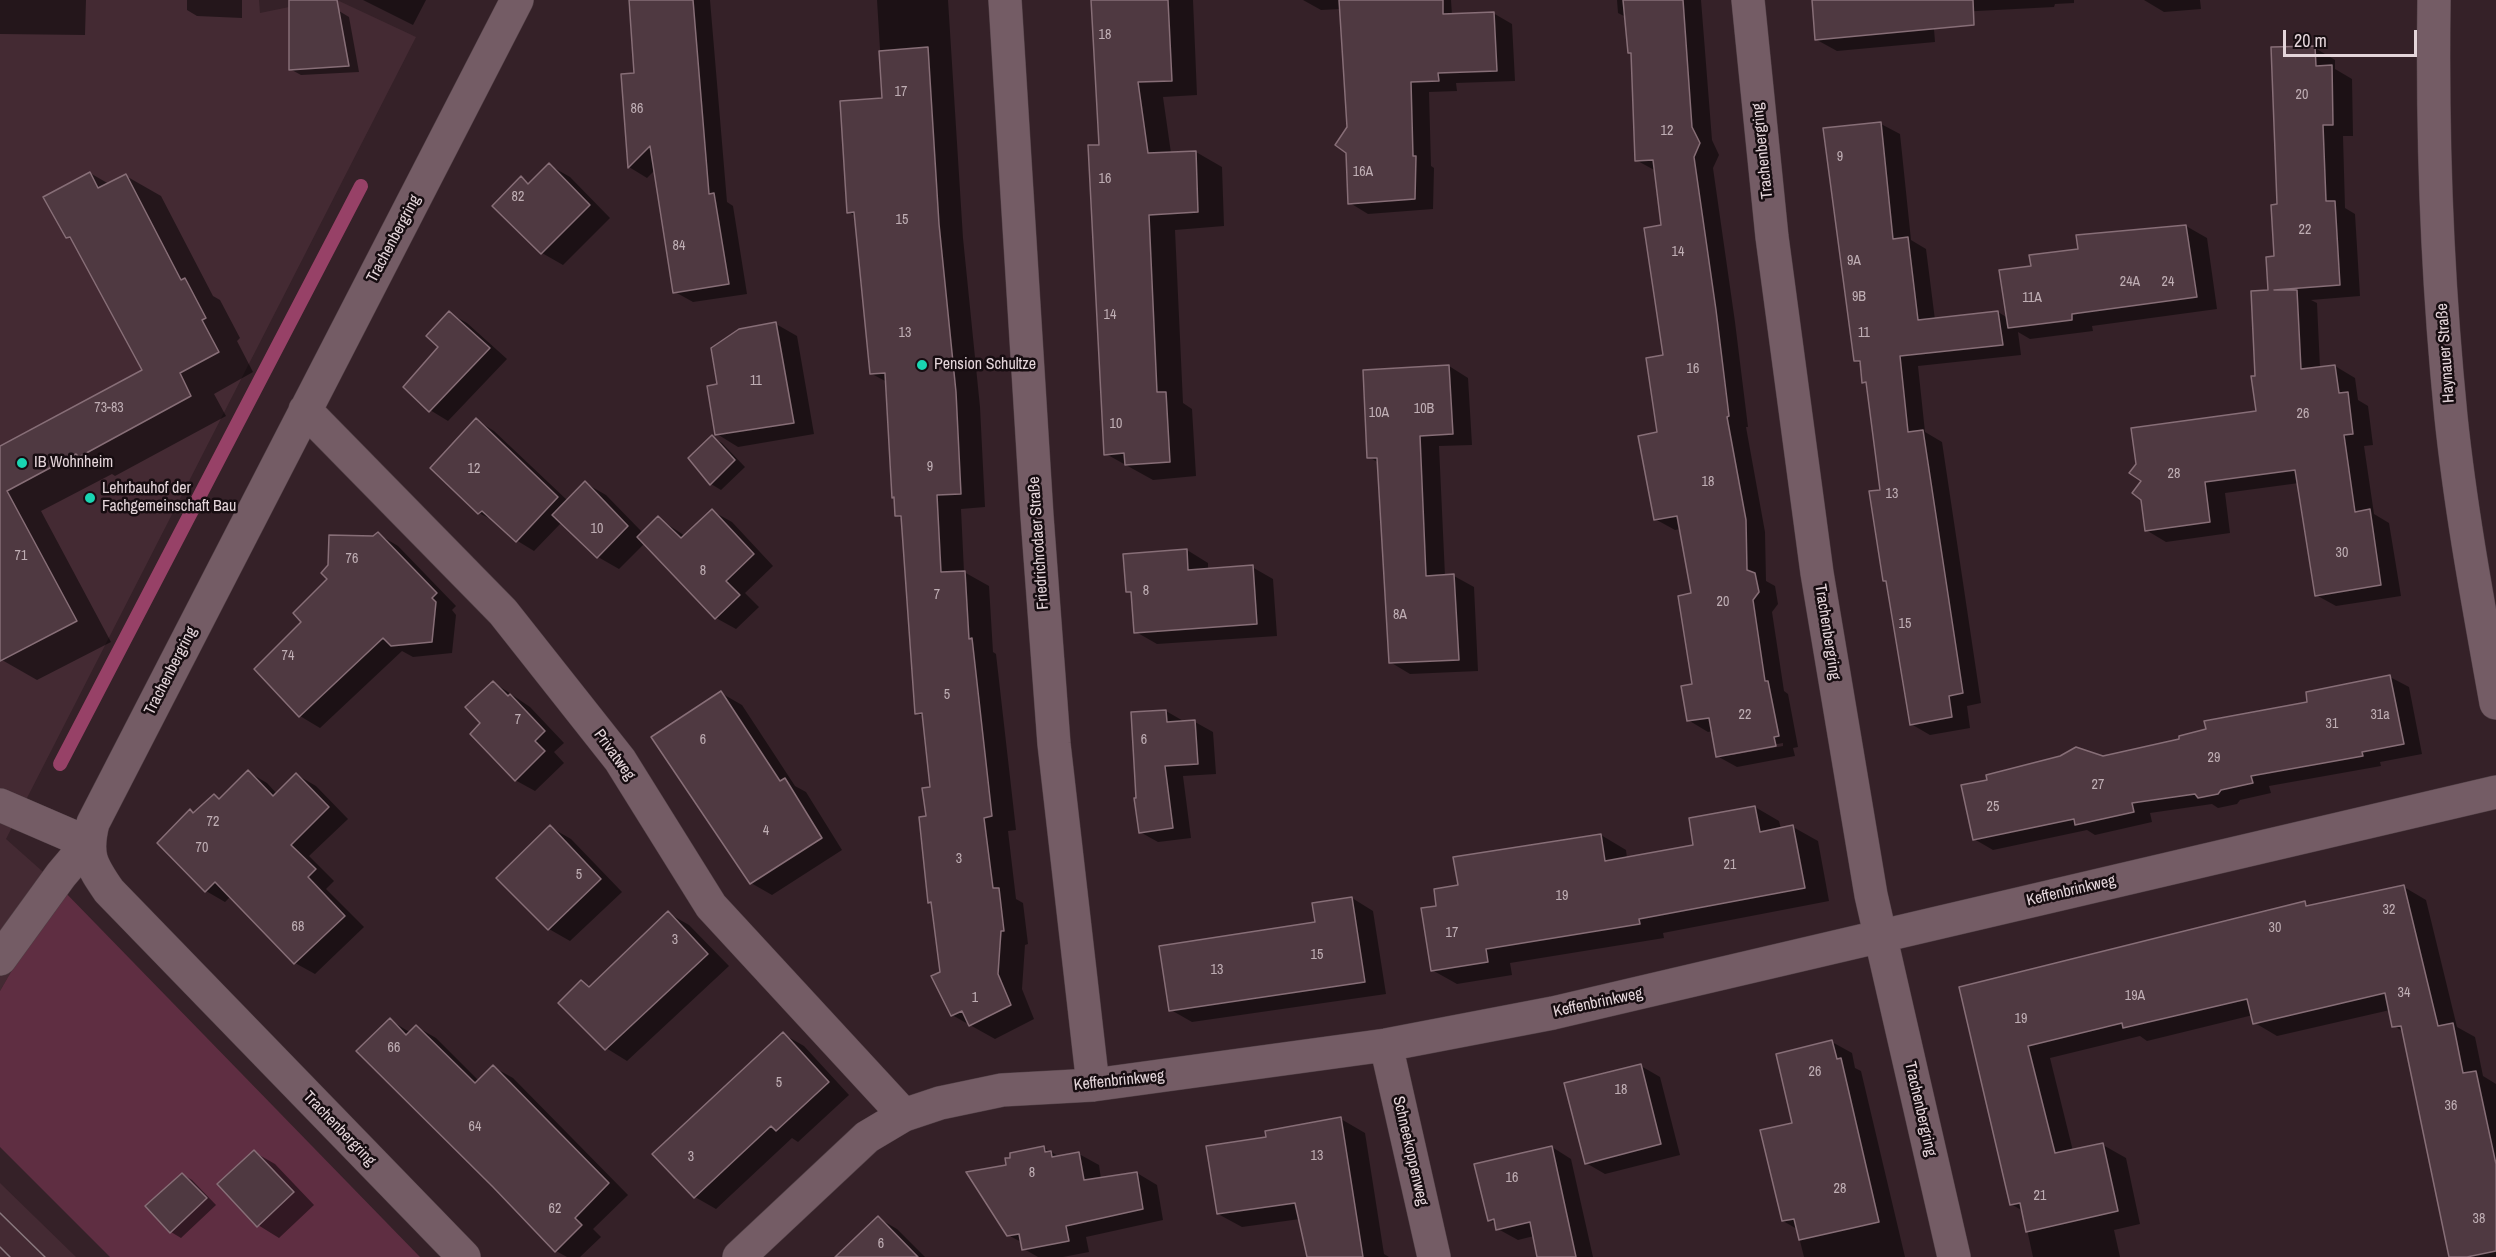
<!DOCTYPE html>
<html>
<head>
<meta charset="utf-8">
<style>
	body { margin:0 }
	#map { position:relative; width:2496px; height:1257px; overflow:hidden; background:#352128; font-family:"Archivo Narrow",sans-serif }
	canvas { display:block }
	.scale { position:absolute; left:2283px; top:30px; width:134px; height:27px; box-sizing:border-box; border:3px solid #e4d5da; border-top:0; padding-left:8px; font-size:18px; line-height:21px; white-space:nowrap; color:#e4d5da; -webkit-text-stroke:4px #170d11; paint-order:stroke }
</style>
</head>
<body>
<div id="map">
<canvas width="2496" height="1257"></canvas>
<div class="scale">20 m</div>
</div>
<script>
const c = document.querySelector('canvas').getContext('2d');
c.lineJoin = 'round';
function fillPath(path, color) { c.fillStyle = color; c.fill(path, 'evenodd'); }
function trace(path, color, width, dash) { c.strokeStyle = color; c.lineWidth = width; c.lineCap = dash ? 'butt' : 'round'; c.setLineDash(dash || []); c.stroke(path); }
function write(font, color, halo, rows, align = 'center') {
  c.font = font + ' "Archivo Narrow",sans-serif'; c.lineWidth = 5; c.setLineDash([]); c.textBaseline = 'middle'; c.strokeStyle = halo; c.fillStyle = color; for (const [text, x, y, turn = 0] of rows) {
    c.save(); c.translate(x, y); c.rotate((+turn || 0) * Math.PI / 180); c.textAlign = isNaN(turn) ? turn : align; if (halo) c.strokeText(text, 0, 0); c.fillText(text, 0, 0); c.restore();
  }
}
fillPath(new Path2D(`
	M0 0H259L260 13 323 0H337L416 37 6 839 60 887 0 991Z
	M0 1183 76 1257H0Z`), '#442a33');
fillPath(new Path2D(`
	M60 887 420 1257H110L0 1147V991Z`), '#5f2e42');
fillPath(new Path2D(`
	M0 0H86L85 35 0 34Z
	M187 0H242V18L197 16 187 10Z
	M363 0H426L413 25Z
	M628 0H710L727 202 733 206 747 294 693 302 675 292 655 170 647 178 629 167 623 75 635 74Z
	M877 0H948L963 238 980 407 985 507 961 509 964 572 989 586 993 652 996 654 1016 830 1008 831 1016 899 1023 903 1028 944 1025 945 1022 989 1034 1019 995 1039 952 1015 942 972 933 903 930 902 927 818 932 788 924 717 916 713 902 519 897 516 896 498 893 497 887 382 872 374 856 217 849 212 883 99Z
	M1092 0H1193L1197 95 1163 97 1171 153 1196 152 1222 167 1224 226 1175 230 1183 403 1192 409 1196 476 1153 480 1106 454 1100 146Z
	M1303 0H1451L1452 15 1493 13 1512 24 1515 81 1456 83 1457 91 1429 92 1431 166 1434 168 1433 209 1368 214 1350 203 1348 127 1341 9 1321 10Z
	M1617 0H1701L1712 140 1719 155 1713 168 1735 322 1748 427H1746L1765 532 1766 581 1775 586 1778 604 1772 612 1784 691 1788 694 1798 747 1793 748 1795 756 1737 767 1717 756 1713 731 1708 732 1688 720 1694 685 1693 594 1681 529 1675 530 1655 519 1665 357 1662 227 1656 171 1636 160 1632 54 1630 53 1626 17 1618 13ZM1783 743V746L1732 755V752Z
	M1813 0H2074V3L2055 4 2054 7 1939 13 1933 16 1935 42 1837 51 1817 40Z
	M2144 0H2200L2201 9 2164 12Z
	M339 11 349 17 359 72 301 75 290 69Z
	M2315 48 2335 60V69L2352 79 2353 136H2343L2345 208 2355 214 2360 296 2311 300 2317 303 2320 368 2335 366 2355 378 2358 400 2368 406 2373 445 2364 446 2374 514 2389 523 2401 596 2336 606 2316 595 2299 483 2225 493 2230 533 2166 542 2146 530 2143 481 2137 464 2257 413 2256 377 2276 257 2279 206Z
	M1881 124 1900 134 1911 240 1926 249 1935 320 1998 312 2008 318 2032 267 2079 250 2186 226 2207 238 2217 309 2092 326 2093 331 2030 339 2018 332 2021 355 1918 366 1925 432 1942 442 1981 703 1967 706 1970 728 1930 735 1911 724 1888 582 1884 580 1882 491 1868 384 1864 382 1862 364 1855 361Z
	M549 165 570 177 610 218 563 265 542 253 521 178 530 184Z
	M90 173 109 184 126 176 161 196 213 296 220 300 240 338 237 341 253 372 214 394 226 416 115 476 112 474 41 511 111 642 37 680 2 660 0 656V448L144 370 74 241 67 237Z
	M449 313 467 323 507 359 448 421 430 410 440 347Z
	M776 324 797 336 814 434 738 447 717 434 719 385Z
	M1449 366 1468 378 1472 445 1439 446 1445 576H1454L1474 587 1478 671 1410 674 1390 662 1379 463 1369 457Z
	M476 420 494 431 568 501 585 483 606 495 643 533 658 518 685 536 712 511 732 522 773 566 745 593 759 607 736 629 716 618 645 543 619 569 598 557 562 522 534 551 516 540 498 523 479 513Z
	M712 437 722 443 745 467 721 490 711 484Z
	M378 534 398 546 456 606 452 610 456 615 452 653 413 657 402 651 320 728 300 716 256 669 303 622Z
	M1187 550 1208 563V570L1252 567 1273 579 1277 636 1157 644 1136 632 1133 595 1127 591Z
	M2390 677 2409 687 2422 754 2380 762 2381 766 2269 786 2271 793 2240 800 2237 804 2218 808 2212 804 2150 813 2152 822 2095 835 2087 830 1993 850 1974 839 2103 757 2181 740 2309 703Z
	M493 682 530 707 564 743 554 752 564 763 535 791 515 780 482 723Z
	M721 693 742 705 795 786 806 792 842 850 772 895 751 883Z
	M1166 711 1185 722H1195L1213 732 1216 774 1183 776 1191 838 1158 842 1140 832Z
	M248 772 267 783 277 794 297 775 316 786 348 819 309 856 334 881 326 889 364 927 315 974 295 963 231 896 225 902 206 891 190 811 194 814 214 795 220 799Z
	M1755 807 1779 821 1781 829 1793 827 1818 841 1829 901 1663 933 1664 938 1510 963 1512 975 1457 984 1432 970 1438 907 1460 887 1601 835 1626 850 1627 858 1694 846Z
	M550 827 571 839 622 892 570 941 549 929 498 878Z
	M2404 887 2426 900 2457 1027 2475 1037 2483 1076 2496 1084V1257H2451L2404 1032 2394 1026 2390 1010 2277 1036 2255 1023 2253 1015 2147 1041 2140 1036 2050 1058 2073 1151 2103 1145 2126 1158 2140 1224 2114 1230 2120 1257H2033L2023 1211 2011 1204 1961 988 2305 903 2311 907Z
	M1352 898 1373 911 1386 994 1192 1022 1171 1010 1317 924Z
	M668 913 689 925 729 966 627 1061 606 1048 581 981 591 987Z
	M390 1020 411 1033 417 1027 436 1038 479 1081 493 1067 513 1078 628 1195 593 1229 601 1237 580 1257H567L556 1251Z
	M783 1034 804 1046 849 1095 798 1142 792 1138 716 1209 695 1197Z
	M1832 1042 1852 1053 1855 1068 1861 1071 1905 1257H1804L1797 1229 1783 1221 1794 1124Z
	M1641 1066 1660 1077 1680 1155 1605 1174 1586 1163Z
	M1341 1119 1365 1133 1384 1254 1389 1257H1309L1300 1219 1242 1227 1218 1214 1268 1138Z
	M1552 1147 1571 1159 1593 1257H1539L1534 1236 1518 1240 1498 1229 1497 1224 1489 1220Z
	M1044 1148 1060 1157 1079 1154 1099 1165 1101 1179 1137 1173 1157 1185 1163 1220 1086 1237 1089 1252 1063 1257H1038L1024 1249 1023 1243 1008 1235V1166Z
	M254 1152 275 1164 314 1205 279 1238 258 1225Z
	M182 1174 192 1180 216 1205 181 1238 171 1232Z
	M878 1218 897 1229 925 1257H836Z`), '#0007');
trace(new Path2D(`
	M60 764 361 186`), '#974167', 14);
const building = new Path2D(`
	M289 0H337L349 66 289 70Z
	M629 0H693L709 194 714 193 729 284 673 293 650 146 628 168 621 74 634 73Z
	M1091 0H1168L1172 81 1138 82 1148 153 1196 151 1198 212 1149 215 1157 392H1166L1170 462 1125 465 1124 453 1104 455 1088 145H1099Z
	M1339 0H1443V14L1494 12 1497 71 1438 73 1439 81 1411 82 1413 156H1416L1415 199 1348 204 1346 153 1335 145 1347 127Z
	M1623 0H1683L1692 127 1700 143 1694 157 1716 310 1729 416 1727 417 1746 520 1747 570 1755 573 1759 592 1753 600 1765 681H1768L1779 736 1774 737 1776 746 1716 757 1709 718 1687 721 1681 686 1692 684 1678 596 1691 593 1677 516 1654 520 1638 436 1657 432 1646 358 1663 355 1644 228 1661 225 1653 160 1635 161 1631 53H1628Z
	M1812 0H1973L1974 25 1815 40Z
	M2315 46 2316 66 2332 65 2333 125H2323L2326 201H2335L2340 285 2274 290H2297L2301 369 2335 365 2339 393 2348 392 2353 434 2344 435 2355 512 2370 509 2381 585 2315 596 2295 470 2205 482 2210 522 2145 531 2141 500 2132 493 2141 481 2129 473 2136 464 2131 428 2256 411 2251 376H2255L2251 291 2268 290 2266 257 2274 256 2271 205 2277 204 2271 47Z
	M928 47 939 224 956 392 961 494 937 495 941 572 965 571 969 639 972 638 992 816 984 818 993 888H999L1004 931H1001L998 974 1011 1005 969 1026 962 1011 951 1016 931 976 940 972 931 902 928 903 919 817 926 816 922 788 930 787 922 713 915 714 901 516H895L894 497 892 498 885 373 870 374 854 212 847 213 840 101 882 98 879 51Z
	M1881 122 1893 239 1908 237 1918 320 1998 311 2003 345 1900 356 1908 432 1923 430 1963 693 1949 696 1952 717 1910 725 1886 581H1883L1869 491 1880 490 1866 382 1862 383 1860 361H1854L1823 128Z
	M549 163 590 205 541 254 492 206 521 176 528 184Z
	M90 172 98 188 126 174 181 280 185 278 206 318 202 320 219 352 180 373 191 396 79 457 76 454 7 491 77 621 0 661V446L142 370 70 237 66 238 43 197Z
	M2186 225 2197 297 2072 314V320L2008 328 1999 270 2031 266 2029 255 2078 249 2076 235Z
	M449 311 490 348 429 412 403 387 438 347 426 336Z
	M776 322 794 423 715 435 707 386 717 384 711 348 739 329Z
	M1449 365 1453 434 1420 436 1426 576 1454 574 1459 660 1389 663 1377 458H1367L1363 370Z
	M476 418 558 497 516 542 482 511 478 514 430 468Z
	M712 435 735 460 710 485 688 458Z
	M585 481 628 526 597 558 552 515Z
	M712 509 754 554 726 581 740 595 715 619 637 537 658 516 681 538Z
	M378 532 437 593 432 598 436 602 432 642 391 646 383 638 299 717 254 669 301 622 293 613 327 579 321 573 328 565 329 535 373 536Z
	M1187 549 1188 570 1253 565 1257 624 1134 633 1131 592H1126L1123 554Z
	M2390 675 2404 744 2362 752 2363 756 2251 776 2253 783 2221 790 2218 794 2198 798 2195 794 2132 803 2134 812 2075 825 2074 819 1973 840 1961 785 1987 780 1986 775 2060 756 2076 747 2103 756 2179 739V736L2206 729 2204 721 2307 702 2306 692Z
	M493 681 508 696 510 694 545 731 535 741 545 751 515 781 470 734 480 723 465 707Z
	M721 691 780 781 785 778 822 838 750 884 651 737Z
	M1166 710 1167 722 1195 720 1198 764 1165 766 1173 828 1139 833 1134 798H1136L1131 712Z
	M248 770 273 796 296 773 329 807 291 845 316 869 308 877 345 916 294 964 215 882 205 892 157 843 190 809 193 813 214 794 219 799Z
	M1755 806 1760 832 1793 825 1805 888 1639 919 1640 924 1486 949 1488 962 1431 971 1421 908 1436 906 1434 889 1458 885 1453 857 1601 834 1605 861 1693 845 1689 818Z
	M550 825 601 879 548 930 496 878Z
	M2404 885 2438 1026 2453 1023 2463 1073 2476 1071 2496 1164V1251L2467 1257H2449L2401 1026 2392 1027 2385 993 2253 1024 2247 999 2123 1028 2122 1023 2028 1046 2055 1153 2103 1143 2118 1211 2026 1232 2020 1203 2010 1205 1959 987 2305 901 2306 906Z
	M1352 897 1365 982 1169 1011 1159 946 1315 922 1312 903Z
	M668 911 708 954 605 1050 558 1003 581 980 589 987Z
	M390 1018 406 1035 416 1025 475 1083 493 1065 609 1183 575 1218 582 1225 555 1252 493 1187 356 1051Z
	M783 1032 829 1082 776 1131 771 1126 694 1198 652 1154Z
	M1832 1040 1837 1059 1841 1058 1879 1222 1799 1240 1794 1219 1782 1221 1760 1130 1792 1123 1776 1054Z
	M1641 1064 1661 1144 1585 1164 1564 1083Z
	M1341 1117 1363 1257H1307L1295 1203 1217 1214 1206 1146 1266 1137 1265 1131Z
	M1044 1146 1045 1152 1051 1151 1052 1157 1079 1152 1084 1180 1137 1172 1143 1209 1066 1226 1069 1241 1022 1250 1019 1234 1007 1236 966 1172 1006 1165 1005 1158H1010V1153Z
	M1552 1146 1576 1257H1537L1530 1222 1496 1230 1494 1219 1488 1221 1474 1164Z
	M254 1150 294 1192 257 1227 217 1184Z
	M182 1173 207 1198 170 1233 145 1206Z
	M878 1216 918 1257H835Z`);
fillPath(building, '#4f3941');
trace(building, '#876e77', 1.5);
const minor = new Path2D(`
	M1005 0 1037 516 1054 744 1093 1085
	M1748 0 1772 237 1817 573 1871 895 1954 1257
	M2434 0C2432 139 2437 278 2451 417 2461 513 2479 608 2496 703
	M305 410 503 612 620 760 711 906 904 1115
	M0 805 88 843 61 875 0 959
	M1386 1045 1434 1257
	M464 1257 109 891C91 865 85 855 93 823L517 0
	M739 1257 867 1137 904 1115 940 1103 1002 1090 1093 1085 1386 1045 1553 1013 2496 792`);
trace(minor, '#503f45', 34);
trace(minor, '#745c65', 33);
trace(new Path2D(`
	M0 1213 45 1257
	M0 1247 10 1257`), '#8a797f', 1.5);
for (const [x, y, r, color] of [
	[922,365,6,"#19d5b2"],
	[22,463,6,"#19d5b2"],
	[90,498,6,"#19d5b2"]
]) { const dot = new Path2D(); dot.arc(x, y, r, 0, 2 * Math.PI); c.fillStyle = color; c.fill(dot); trace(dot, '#170d11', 2); }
write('14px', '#bfaeb4', null, [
	["18",1105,35],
	["17",901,92],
	["20",2302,95],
	["86",637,109],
	["12",1667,131],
	["9",1840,157],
	["16A",1363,172],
	["16",1105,179],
	["82",518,197],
	["15",902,220],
	["22",2305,230],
	["84",679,246],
	["14",1678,252],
	["9A",1854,261],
	["24A",2130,282],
	["24",2168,282],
	["9B",1859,297],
	["11A",2032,298],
	["14",1110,315],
	["13",905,333],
	["11",1864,333],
	["16",1693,369],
	["11",756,381],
	["73-83",109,408],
	["10B",1424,409],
	["10A",1379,413],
	["26",2303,414],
	["10",1116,424],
	["9",930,467],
	["12",474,469],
	["28",2174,474],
	["18",1708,482],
	["13",1892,494],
	["10",597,529],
	["30",2342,553],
	["71",21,556],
	["76",352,559],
	["8",703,571],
	["8",1146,591],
	["7",937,595],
	["20",1723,602],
	["8A",1400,615],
	["15",1905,624],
	["74",288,656],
	["5",947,695],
	["22",1745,715],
	["31a",2380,715],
	["7",518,720],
	["31",2332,724],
	["6",703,740],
	["6",1144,740],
	["29",2214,758],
	["27",2098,785],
	["25",1993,807],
	["72",213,822],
	["4",766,831],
	["70",202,848],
	["3",959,859],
	["21",1730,865],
	["5",579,875],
	["19",1562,896],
	["32",2389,910],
	["68",298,927],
	["30",2275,928],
	["17",1452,933],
	["3",675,940],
	["15",1317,955],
	["13",1217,970],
	["34",2404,993],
	["19A",2135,996],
	["1",975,998],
	["19",2021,1019],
	["66",394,1048],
	["26",1815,1072],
	["5",779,1083],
	["18",1621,1090],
	["36",2451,1106],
	["64",475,1127],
	["13",1317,1156],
	["3",691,1157],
	["8",1032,1173],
	["16",1512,1178],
	["28",1840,1189],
	["21",2040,1196],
	["62",555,1209],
	["38",2479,1219],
	["6",881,1244]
]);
write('16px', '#e4d5da', '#170d11', [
	["Trachenbergring",1763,151,-96],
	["Trachenbergring",394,239,-62],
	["Haynauer Straße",2446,353,-94],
	["Friedrichrodaer Straße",1039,543,-94],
	["Trachenbergring",1827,632,81],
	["Trachenbergring",171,671,-63],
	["Privatweg",614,755,54],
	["Keffenbrinkweg",2071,891,-13],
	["Keffenbrinkweg",1598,1003,-12],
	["Keffenbrinkweg",1119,1081,-6],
	["Trachenbergring",1920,1109,77],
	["Trachenbergring",339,1129,46],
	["Schneekoppenweg",1410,1151,77]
]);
write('16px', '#e4d5da', '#170d11', [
	["Pension Schultze",934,365],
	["IB Wohnheim",34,463],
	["Lehrbauhof der",102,489],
	["Fachgemeinschaft Bau",102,507]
], 'left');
</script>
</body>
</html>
